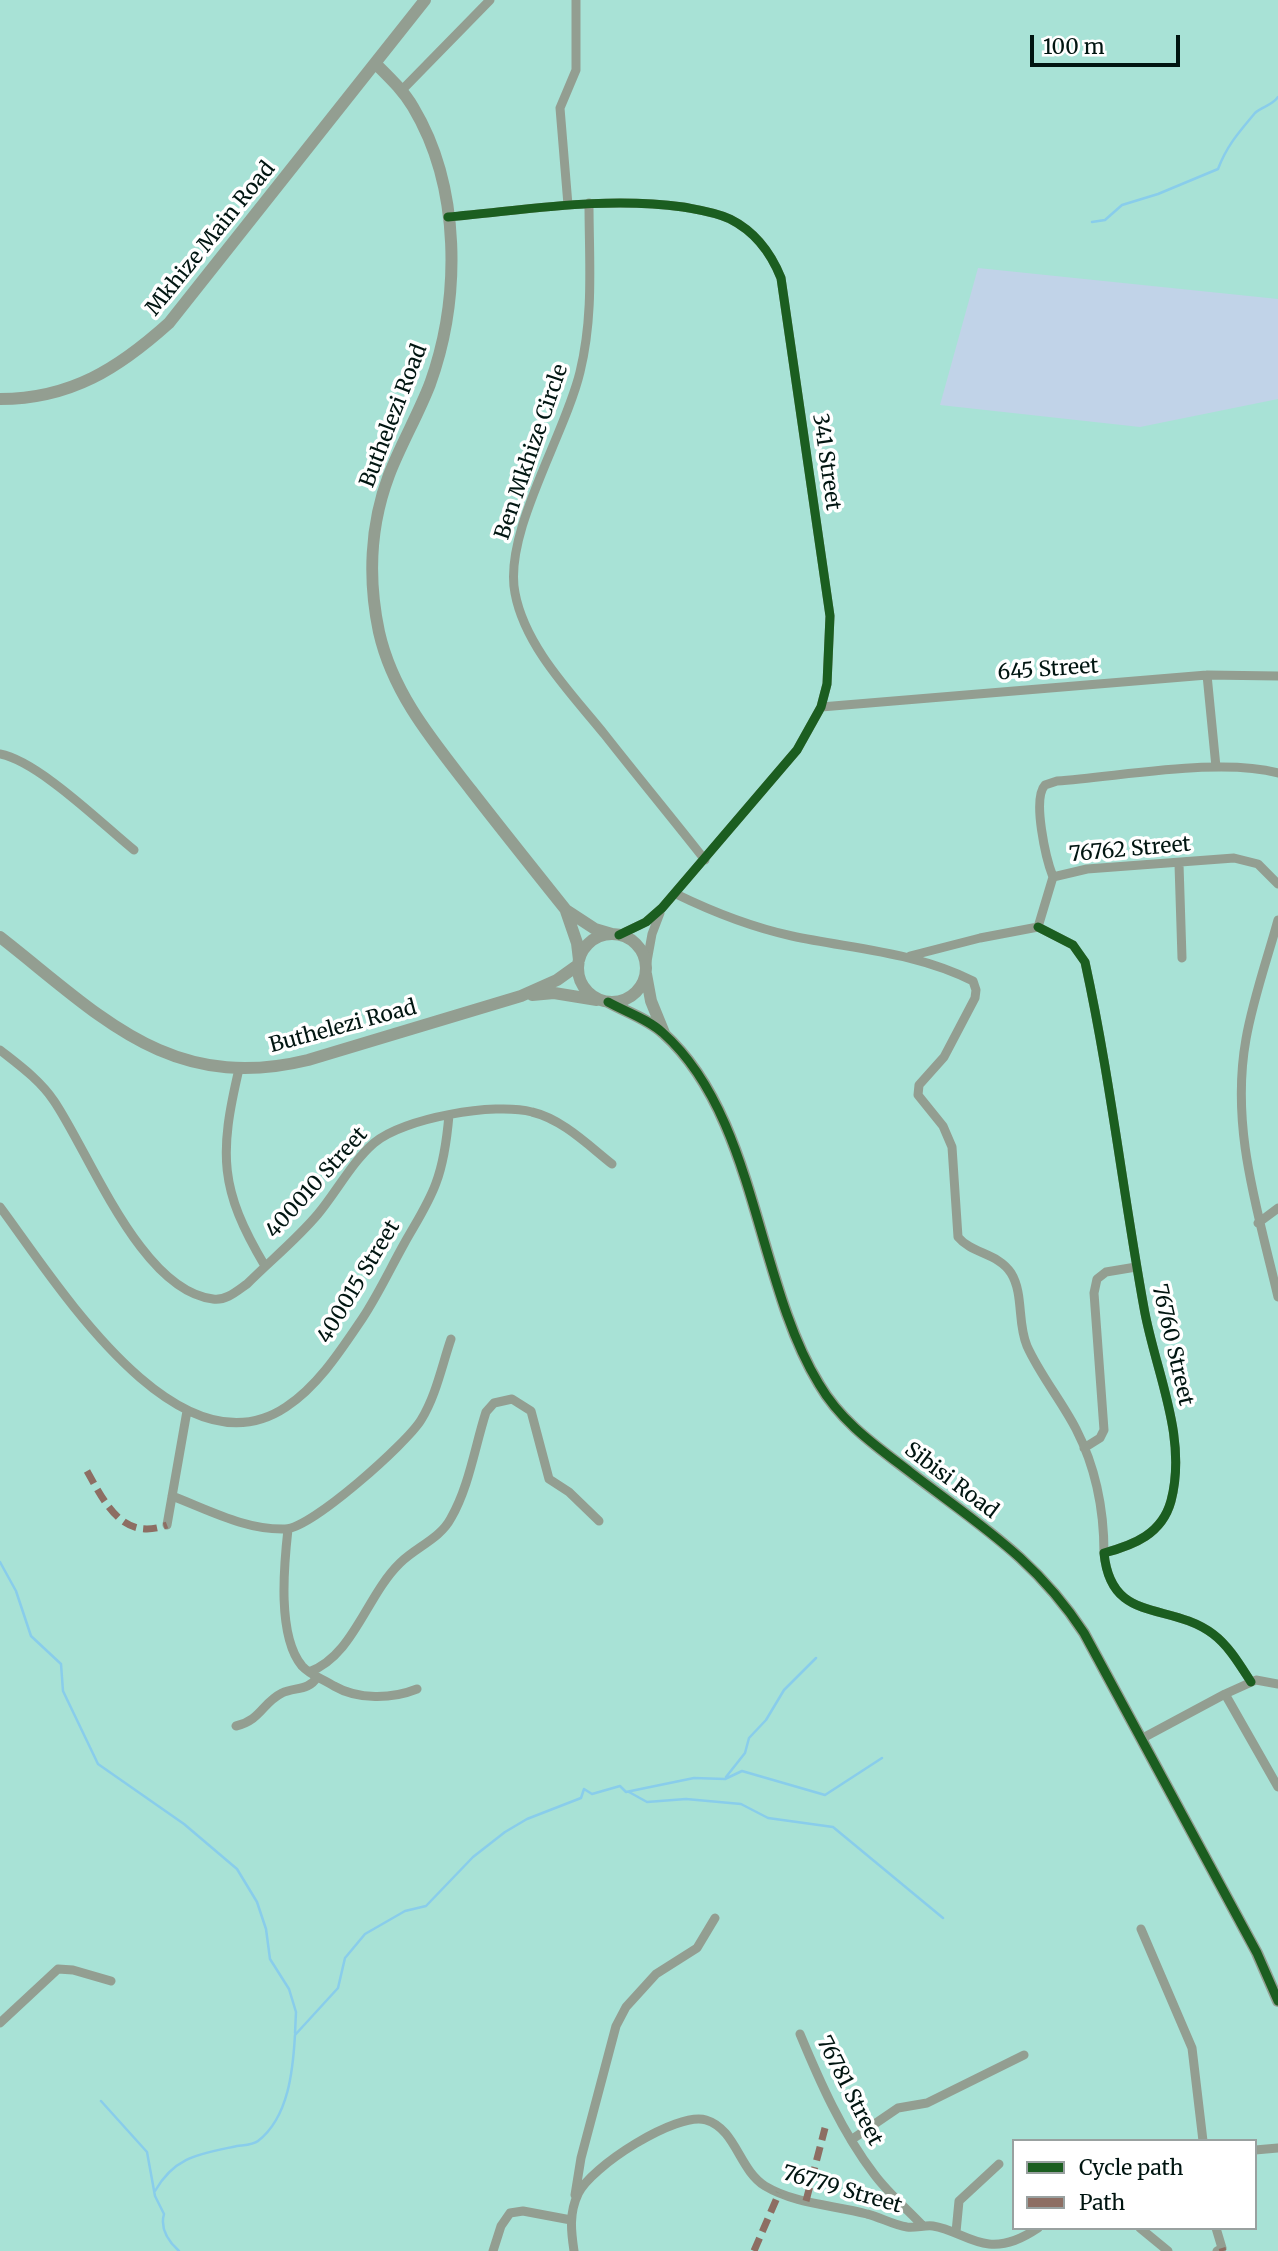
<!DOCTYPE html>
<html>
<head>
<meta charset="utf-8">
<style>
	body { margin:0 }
	#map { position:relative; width:1278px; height:2251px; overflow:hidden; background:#a8e2d6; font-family:Merriweather,serif }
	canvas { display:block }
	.legend { position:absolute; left:1012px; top:2139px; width:245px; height:91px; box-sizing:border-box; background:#fff; border:2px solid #99a1a0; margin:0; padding:9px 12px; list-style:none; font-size:21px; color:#011511 }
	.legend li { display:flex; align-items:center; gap:14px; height:35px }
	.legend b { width:35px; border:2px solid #99a1a0 }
	.scale { position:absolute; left:1030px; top:35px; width:150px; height:32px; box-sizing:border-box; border:4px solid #011511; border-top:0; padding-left:9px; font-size:21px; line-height:24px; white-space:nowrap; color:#011511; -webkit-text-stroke:5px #fff; paint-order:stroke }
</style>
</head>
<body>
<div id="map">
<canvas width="1278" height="2251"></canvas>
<ul class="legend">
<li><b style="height:9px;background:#1b5e20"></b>Cycle path</li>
<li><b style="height:9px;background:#8d6e63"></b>Path</li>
</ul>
<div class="scale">100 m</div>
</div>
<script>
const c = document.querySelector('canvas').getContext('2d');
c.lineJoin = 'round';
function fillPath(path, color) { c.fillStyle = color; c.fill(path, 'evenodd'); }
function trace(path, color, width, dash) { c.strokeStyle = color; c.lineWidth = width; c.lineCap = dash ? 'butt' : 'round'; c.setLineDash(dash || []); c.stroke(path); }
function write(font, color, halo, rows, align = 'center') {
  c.font = font + ' Merriweather,serif'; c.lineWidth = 7; c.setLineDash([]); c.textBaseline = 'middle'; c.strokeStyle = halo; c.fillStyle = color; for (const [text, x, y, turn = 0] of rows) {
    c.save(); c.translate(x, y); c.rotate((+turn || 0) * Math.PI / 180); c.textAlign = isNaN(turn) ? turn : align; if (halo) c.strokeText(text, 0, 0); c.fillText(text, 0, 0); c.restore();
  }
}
fillPath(new Path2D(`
	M978 268 1278 299V399L1140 427 940 405Z`), '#c1d3e8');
trace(new Path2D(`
	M1092 222 1105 220 1122 205 1158 194 1218 169C1227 145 1240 131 1255 113 1262 106 1272 106 1278 97
	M0 1562 16 1591 31 1636 61 1664 63 1691 98 1764 184 1824 237 1869 257 1902 266 1929 270 1959 289 1989 296 2012 295 2033
	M726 1777 745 1753 749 1738 766 1720 784 1690 816 1658
	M629 1792 647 1802 686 1799 741 1804 768 1818 833 1827 943 1918
	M101 2101 147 2152 155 2196 164 2214C160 2228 168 2241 179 2251
	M155 2191C175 2156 200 2154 237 2146 244 2145 253 2145 258 2141 289 2117 293 2069 295 2035L338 1988 345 1958 365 1934 405 1911 426 1906 473 1857 505 1832 527 1819 581 1798 584 1789 592 1794 620 1786 626 1792 694 1778 725 1779 742 1771 825 1795 882 1758`), '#89cdeb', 2.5);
trace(new Path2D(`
	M402 90 490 0
	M589 203C589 260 594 315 580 372 565 435 503 533 515 593 525 647 572 694 605 735 638 777 672 818 705 860
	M568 205 560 108 576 70V0
	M448 217C527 210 604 196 683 207 699 210 715 212 730 219 754 231 771 253 781 278L830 616 827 684 821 707 797 750 662 908 646 922 619 935
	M1207 675 1216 767
	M821 707 1207 675 1278 676
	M0 754C38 761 102 824 134 850
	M1278 773C1220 757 1119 777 1057 781L1045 785C1032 799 1046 859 1053 877L1087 869 1234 858 1258 864 1278 884
	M1179 864 1182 958
	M676 894C713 912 751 927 792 936 853 949 916 952 973 981L976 990 975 998 944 1057 919 1085 918 1095 943 1126 952 1147 958 1237C972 1254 998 1253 1011 1273 1024 1294 1017 1323 1027 1346 1040 1375 1061 1400 1076 1429 1096 1468 1104 1509 1104 1553
	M1278 920C1267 960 1253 999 1246 1039 1230 1128 1258 1211 1278 1297
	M1038 927 1073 945 1085 962C1110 1076 1123 1193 1144 1308 1155 1371 1188 1436 1171 1501 1162 1534 1134 1545 1104 1553 1111 1625 1169 1601 1213 1634 1229 1646 1240 1665 1251 1682
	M910 956 980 938 1038 927 1053 877
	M646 967 652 934 660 913
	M0 1050C19 1065 40 1080 54 1101 90 1154 141 1291 213 1299 226 1301 237 1291 247 1284 270 1261 297 1239 318 1214 337 1191 352 1162 374 1143 403 1118 495 1102 532 1112 562 1119 588 1145 612 1164
	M239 1069C219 1154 219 1189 265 1266
	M0 1207C54 1279 177 1480 286 1407 318 1386 341 1350 362 1319 378 1295 390 1269 404 1244 415 1224 428 1205 436 1183 444 1162 447 1138 449 1115
	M1258 1223 1278 1208
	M1084 1448 1100 1438 1104 1430 1094 1293 1097 1279 1106 1272 1136 1267
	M172 1496C209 1510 245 1530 285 1529 311 1529 407 1443 421 1420 436 1396 442 1365 451 1339
	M167 1525 187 1411
	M288 1529C284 1565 277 1636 302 1666 311 1676 324 1679 334 1686 358 1700 392 1699 417 1689
	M309 1672C354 1655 366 1596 400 1563 416 1547 440 1539 451 1518 469 1487 475 1446 486 1412L494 1403 512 1399 531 1411 549 1479 569 1492 599 1521
	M1225 1694 1256 1680 1278 1684
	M236 1726C261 1720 262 1703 282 1693 295 1687 309 1691 317 1677
	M1141 1739 1225 1694 1278 1787
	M1141 1929 1192 2048 1203 2141
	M0 2023 58 1969 73 1970 111 1981
	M800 2034C820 2082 842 2132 874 2174 888 2193 907 2209 923 2226
	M851 2140 898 2108 927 2103 1024 2055
	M1255 2150 1278 2148
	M575 2195 581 2158 616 2026 626 2007 656 1974 697 1948 715 1918
	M1140 2228 1168 2251
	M1216 2228 1222 2248 1217 2251
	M956 2232 959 2201 999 2164
	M493 2251 501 2226 510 2213 523 2211 571 2220
	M574 2251C571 2231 569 2213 578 2194 590 2167 677 2111 706 2120 736 2129 739 2170 765 2186 795 2204 833 2205 867 2214 880 2217 893 2225 907 2227 916 2228 925 2225 933 2226 953 2229 969 2242 989 2244 1007 2246 1023 2238 1038 2228`), '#939e91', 9);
trace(new Path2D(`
	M375 63C389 77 403 90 413 107 461 187 461 298 430 384 418 415 401 444 389 475 370 525 368 580 379 632 393 694 433 741 471 790 502 830 534 870 566 910L595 929 612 934
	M0 399C71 399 119 368 169 323L425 0
	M566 911 577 943 579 960
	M578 968a34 34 0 1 1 68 0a34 34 0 1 1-68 0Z
	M0 937C100 1015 169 1094 308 1060L521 996 557 980 578 965
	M646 974 651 1001 664 1033
	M532 995 554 993 597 1000
	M608 1002C626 1012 648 1019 663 1033 756 1116 756 1281 819 1384 841 1422 876 1446 910 1472 979 1525 1035 1558 1084 1633L1257 1953 1278 2001`), '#939e91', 12);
trace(new Path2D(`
	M87 1471C106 1505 123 1541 167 1525
	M806 2201 825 2128
	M1222 2248 1223 2251
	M754 2251 779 2193`), '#8d6e63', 7, [14, 7]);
trace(new Path2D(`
	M448 217C527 210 604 196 683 207 699 210 715 212 730 219 754 231 771 253 781 278L830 616 827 684 821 707 797 750 662 908 646 922 619 935
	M1038 927 1073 945 1085 962C1110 1076 1123 1193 1144 1308 1155 1371 1188 1436 1171 1501 1162 1534 1134 1545 1104 1553 1111 1625 1169 1601 1213 1634 1229 1646 1240 1665 1251 1682
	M608 1002C626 1012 648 1019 663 1033 756 1116 756 1281 819 1384 841 1422 876 1446 910 1472 979 1525 1035 1558 1084 1633L1257 1953 1278 2001`), '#1b5e20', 9);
write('21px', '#011511', '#fff', [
	["Mkhize Main Road",211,239,-51],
	["Buthelezi Road",394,416,-69],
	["Ben Mkhize Circle",532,452,-71],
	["341 Street",826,462,82],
	["645 Street",1048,670,-4],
	["76762 Street",1130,850,-5],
	["Buthelezi Road",343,1027,-15],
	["400010 Street",317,1183,-48],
	["400015 Street",359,1282,-59],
	["76760 Street",1172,1345,77],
	["Sibisi Road",951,1481,37],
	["76781 Street",849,2091,63],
	["76779 Street",842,2190,16]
]);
</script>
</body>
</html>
